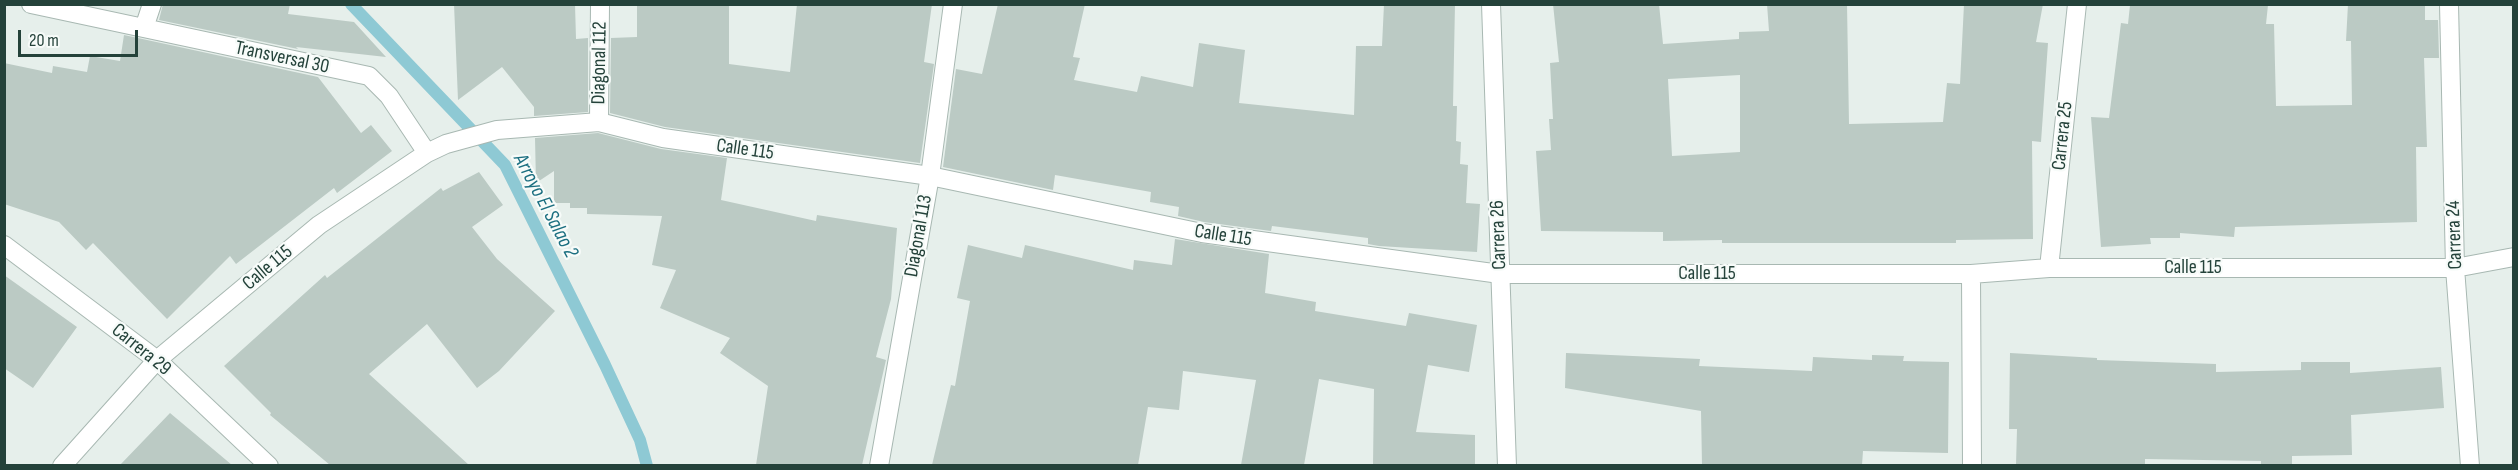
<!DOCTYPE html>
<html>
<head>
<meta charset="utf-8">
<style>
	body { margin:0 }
	#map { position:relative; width:2518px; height:470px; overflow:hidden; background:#e6efeb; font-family:"Sofia Sans Condensed",sans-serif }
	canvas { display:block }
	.frame { position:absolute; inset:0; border:6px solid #24423a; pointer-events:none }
	.scale { position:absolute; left:18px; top:30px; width:120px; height:27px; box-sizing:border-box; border:3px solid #24423a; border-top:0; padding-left:8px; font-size:18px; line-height:21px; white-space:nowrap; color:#24423a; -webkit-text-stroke:4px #f7fbf9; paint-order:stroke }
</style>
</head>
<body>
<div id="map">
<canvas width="2518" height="470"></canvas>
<div class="frame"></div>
<div class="scale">20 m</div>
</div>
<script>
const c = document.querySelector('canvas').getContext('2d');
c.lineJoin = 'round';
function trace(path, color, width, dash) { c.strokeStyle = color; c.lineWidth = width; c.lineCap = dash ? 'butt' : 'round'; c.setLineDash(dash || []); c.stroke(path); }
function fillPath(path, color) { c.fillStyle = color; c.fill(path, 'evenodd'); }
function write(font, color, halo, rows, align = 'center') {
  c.font = font + ' "Sofia Sans Condensed",sans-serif'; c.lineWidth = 4.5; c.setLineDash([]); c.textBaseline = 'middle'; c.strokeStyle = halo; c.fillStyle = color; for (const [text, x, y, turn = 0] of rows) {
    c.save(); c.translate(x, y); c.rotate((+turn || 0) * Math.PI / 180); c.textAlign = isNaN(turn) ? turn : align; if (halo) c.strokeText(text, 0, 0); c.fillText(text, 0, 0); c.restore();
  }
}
trace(new Path2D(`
	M351 4 505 165 605 365 640 440 647 466`), '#8ec9d4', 12);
fillPath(new Path2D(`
	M163 4H290L288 14 354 22 386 57 296 47 298 49 159 20Z
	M454 4H575L576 39 588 38V112L534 116V107L502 67 458 100Z
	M637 4H729V64L790 72 797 4H932L924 62 934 64 920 163 665 127 610 113 611 38 637 37Z
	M998 4H1085L1073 57 1080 58 1074 80 1137 92 1141 76 1193 87 1199 43 1245 50 1239 103 1354 115 1356 46H1382L1384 4H1455L1453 106H1457L1456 141 1461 142 1460 164 1468 165 1466 203 1480 204 1477 252 1379 246 1368 244V238L1272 226 1271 231 1204 222 1178 216 1179 207 1150 202 1151 192 1055 175 1053 190 943 167 956 69 982 74Z
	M1553 4H1659L1663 44 1739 39V32L1769 31 1767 4H1847L1849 124 1943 122 1947 83 1960 84 1964 4H2043L2036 42 2048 43 2041 142 2032 141 2033 239 1956 240V243H1722V240L1663 241V232L1541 231 1536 151 1551 150 1549 119H1553L1550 63 1559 62ZM1740 75V152L1672 156 1668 79Z
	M2348 4H2425V20H2438L2439 58H2424L2427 147H2416L2417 222 2235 227 2234 237 2180 233V238H2150L2151 244 2101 247 2091 117 2109 118 2121 23 2128 24 2130 5H2268L2266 24H2274L2276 106 2352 105 2351 41H2346Z
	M124 35 318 77 361 133 371 125 392 151 337 193 334 188 236 264 230 256 167 319 93 243 86 250 59 222 4 204V63L52 73 53 66 87 72 90 56 120 61Z
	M598 133 661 149 727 158 721 200 816 221 817 215 897 228 891 299 876 357 886 360 862 465H756L768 386 720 353 730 338 660 308 676 270 652 265 662 216 587 214V208H570V203H554V171L536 183 535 138Z
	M479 172 503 205 472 227 497 259 555 311 499 371 477 388 427 324 369 374 469 465H330L270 415 271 413 224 366 325 275 327 278 441 188 443 191Z
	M1175 239 1269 254 1265 293 1316 302 1315 311 1406 326 1409 313 1477 325 1469 372 1428 365 1416 432 1475 435V465H1373L1374 389 1319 379 1304 465H1241L1256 380 1183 371 1179 410 1148 407 1138 465H932L951 385 955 386 970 301 957 298 968 245 1022 258 1025 245 1133 270 1134 260 1172 265Z
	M4 275 77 327 33 388 4 368Z
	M1566 353 1700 359 1699 366 1812 371 1813 357 1872 360V355L1904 356 1903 361 1949 362 1948 453 1863 451 1862 465H1702L1701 411 1565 388Z
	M2010 353 2097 358V360L2216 364V372L2301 370V362H2350V373L2441 367 2444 408 2351 415 2352 455 2292 456V465H2261V461L2145 459V465H2016L2017 429H2009Z
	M170 413 232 465H120Z`), '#bbcac4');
const minor = new Path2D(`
	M31 4 369 76 389 96 427 153
	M2449 4 2455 268 2470 466
	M144 28 152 4
	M599 122 600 4
	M4 245 157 360 269 466
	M2049 268 2077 4
	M1971 274 1972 466
	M62 466 157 360 319 225 427 153 446 144 497 130 599 122 663 138 930 176 1202 233 1500 274H1971L2049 268H2455L2514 257
	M879 466 930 176 953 4`);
const tertiary = new Path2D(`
	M1491 4 1507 466`);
trace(minor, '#a8b8b2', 20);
trace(tertiary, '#a8b8b2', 20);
trace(minor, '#fff', 18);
trace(tertiary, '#fff', 18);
write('20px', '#24423a', '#f7fbf9', [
	["Transversal 30",282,58,12],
	["Diagonal 112",600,63,-89],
	["Carrera 25",2063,136,-84],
	["Calle 115",745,150,8],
	["Carrera 26",1499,235,-92],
	["Carrera 24",2455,235,-92],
	["Diagonal 113",919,236,-80],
	["Calle 115",1223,236,9],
	["Calle 115",268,268,-40],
	["Calle 115",2193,268],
	["Calle 115",1707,274],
	["Carrera 29",141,350,39]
]);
write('italic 21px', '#1c6f80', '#f7fbf9', [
	["Arroyo El Salao 2",545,206,62]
]);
</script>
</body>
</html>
